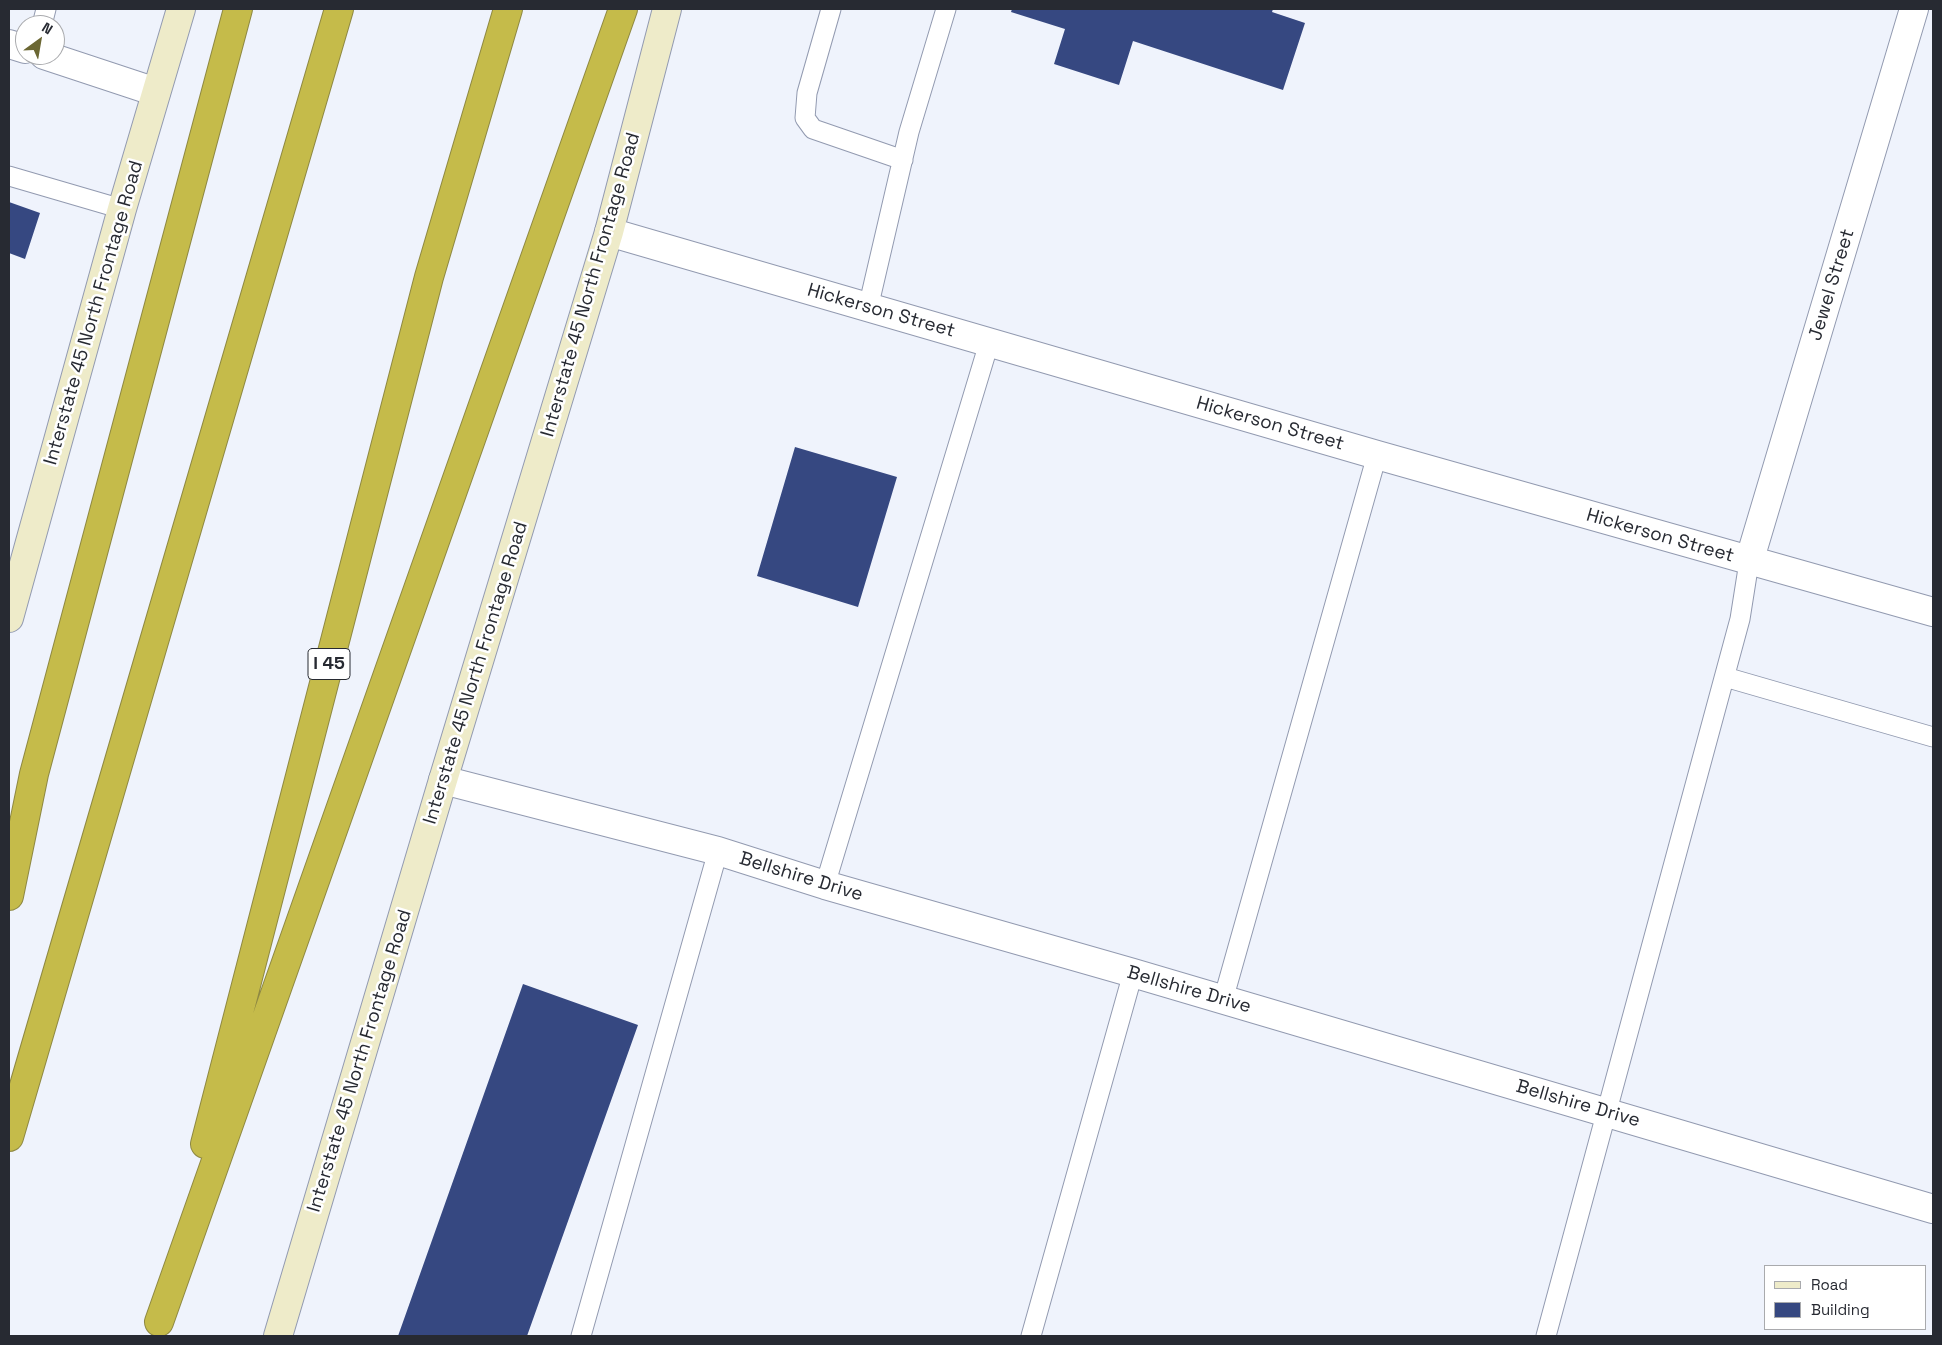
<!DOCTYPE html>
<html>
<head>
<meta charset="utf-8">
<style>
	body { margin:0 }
	#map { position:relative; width:1942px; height:1345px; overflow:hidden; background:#eff3fc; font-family:"Space Grotesk",sans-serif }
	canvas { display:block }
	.frame { position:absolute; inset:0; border:10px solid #272a32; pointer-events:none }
	.legend { position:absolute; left:1764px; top:1265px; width:162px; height:65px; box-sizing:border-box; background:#fff; border:1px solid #a9aaad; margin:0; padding:6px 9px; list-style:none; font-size:15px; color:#272a32 }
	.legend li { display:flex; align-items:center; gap:10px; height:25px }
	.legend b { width:25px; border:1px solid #a9aaad }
	.north { position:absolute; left:15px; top:15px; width:50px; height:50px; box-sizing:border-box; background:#fff; border:1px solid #a9aaad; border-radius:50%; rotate:32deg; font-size:14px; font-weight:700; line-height:20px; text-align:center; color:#272a32 }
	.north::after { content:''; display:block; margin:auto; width:18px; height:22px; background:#6b6733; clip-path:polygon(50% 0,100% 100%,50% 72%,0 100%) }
</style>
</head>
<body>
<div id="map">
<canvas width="1942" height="1345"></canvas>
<div class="frame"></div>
<ul class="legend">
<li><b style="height:6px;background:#eeebc9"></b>Road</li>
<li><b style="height:14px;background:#364881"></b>Building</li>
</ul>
<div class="north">N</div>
</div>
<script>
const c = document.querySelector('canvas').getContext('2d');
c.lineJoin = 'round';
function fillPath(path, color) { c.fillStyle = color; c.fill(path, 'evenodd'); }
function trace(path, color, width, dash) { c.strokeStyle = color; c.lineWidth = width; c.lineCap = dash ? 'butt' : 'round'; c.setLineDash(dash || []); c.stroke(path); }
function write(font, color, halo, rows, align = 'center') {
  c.font = font + ' "Space Grotesk",sans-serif'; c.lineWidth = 5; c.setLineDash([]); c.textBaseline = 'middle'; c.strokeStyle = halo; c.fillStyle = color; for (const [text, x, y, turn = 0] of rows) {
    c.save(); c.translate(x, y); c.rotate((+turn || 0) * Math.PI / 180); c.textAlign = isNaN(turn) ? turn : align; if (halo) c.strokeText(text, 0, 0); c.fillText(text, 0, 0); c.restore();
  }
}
fillPath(new Path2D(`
	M1012 9H1273L1272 12 1305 23 1283 90 1133 41 1119 85 1054 64 1065 29 1011 12Z
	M9 202 40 213 25 259 9 253Z
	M795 447 897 477 858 607 757 576Z
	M523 984 638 1025 527 1336H398Z`), '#364881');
const lane = new Path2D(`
	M831 9 807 93 805 118 813 129 903 160
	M42 25 46 9
	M9 176 122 209
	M868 308 909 132 946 9
	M1725 677 1933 737
	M825 885 989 343
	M1223 1000 1377 455
	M581 1336 718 851
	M1031 1336 1133 973
	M1546 1336 1740 619 1749 562`);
const street = new Path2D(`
	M9 44 25 49
	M44 55 156 92
	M609 232 1377 455 1933 612
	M1749 562 1914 9
	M443 780 718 851 825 885 1133 973 1933 1209`);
const secondary = new Path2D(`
	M9 618 122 209 181 9
	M278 1336 443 780 609 232 667 9`);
const highway = new Path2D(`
	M9 896 34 774 238 9
	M9 1137 339 9
	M205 1144 429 277 508 9
	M159 1322 623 9`);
trace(lane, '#929ab0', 21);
trace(street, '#929ab0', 30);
trace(secondary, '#929ab0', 30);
trace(highway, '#8e8842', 30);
trace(lane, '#fff', 19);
trace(street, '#fff', 28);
trace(secondary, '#eeebc9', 28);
trace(highway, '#c5bb4a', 28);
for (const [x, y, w] of [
	[329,664,42]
]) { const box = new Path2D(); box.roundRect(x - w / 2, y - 15.5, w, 31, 4); c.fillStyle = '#fff'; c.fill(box); trace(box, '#272a32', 1); }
write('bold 18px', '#272a32', null, [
	["I 45",329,664]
]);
write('19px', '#272a32', '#fff', [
	["Interstate 45 North Frontage Road",591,285,-74],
	["Jewel Street",1832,285,-73],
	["Hickerson Street",881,311,16],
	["Interstate 45 North Frontage Road",94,313,-74],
	["Hickerson Street",1270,424,16],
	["Hickerson Street",1660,536,16],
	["Interstate 45 North Frontage Road",476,673,-73],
	["Bellshire Drive",801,877,17],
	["Bellshire Drive",1189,990,16],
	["Interstate 45 North Frontage Road",360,1061,-73],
	["Bellshire Drive",1578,1104,16]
]);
</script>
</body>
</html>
